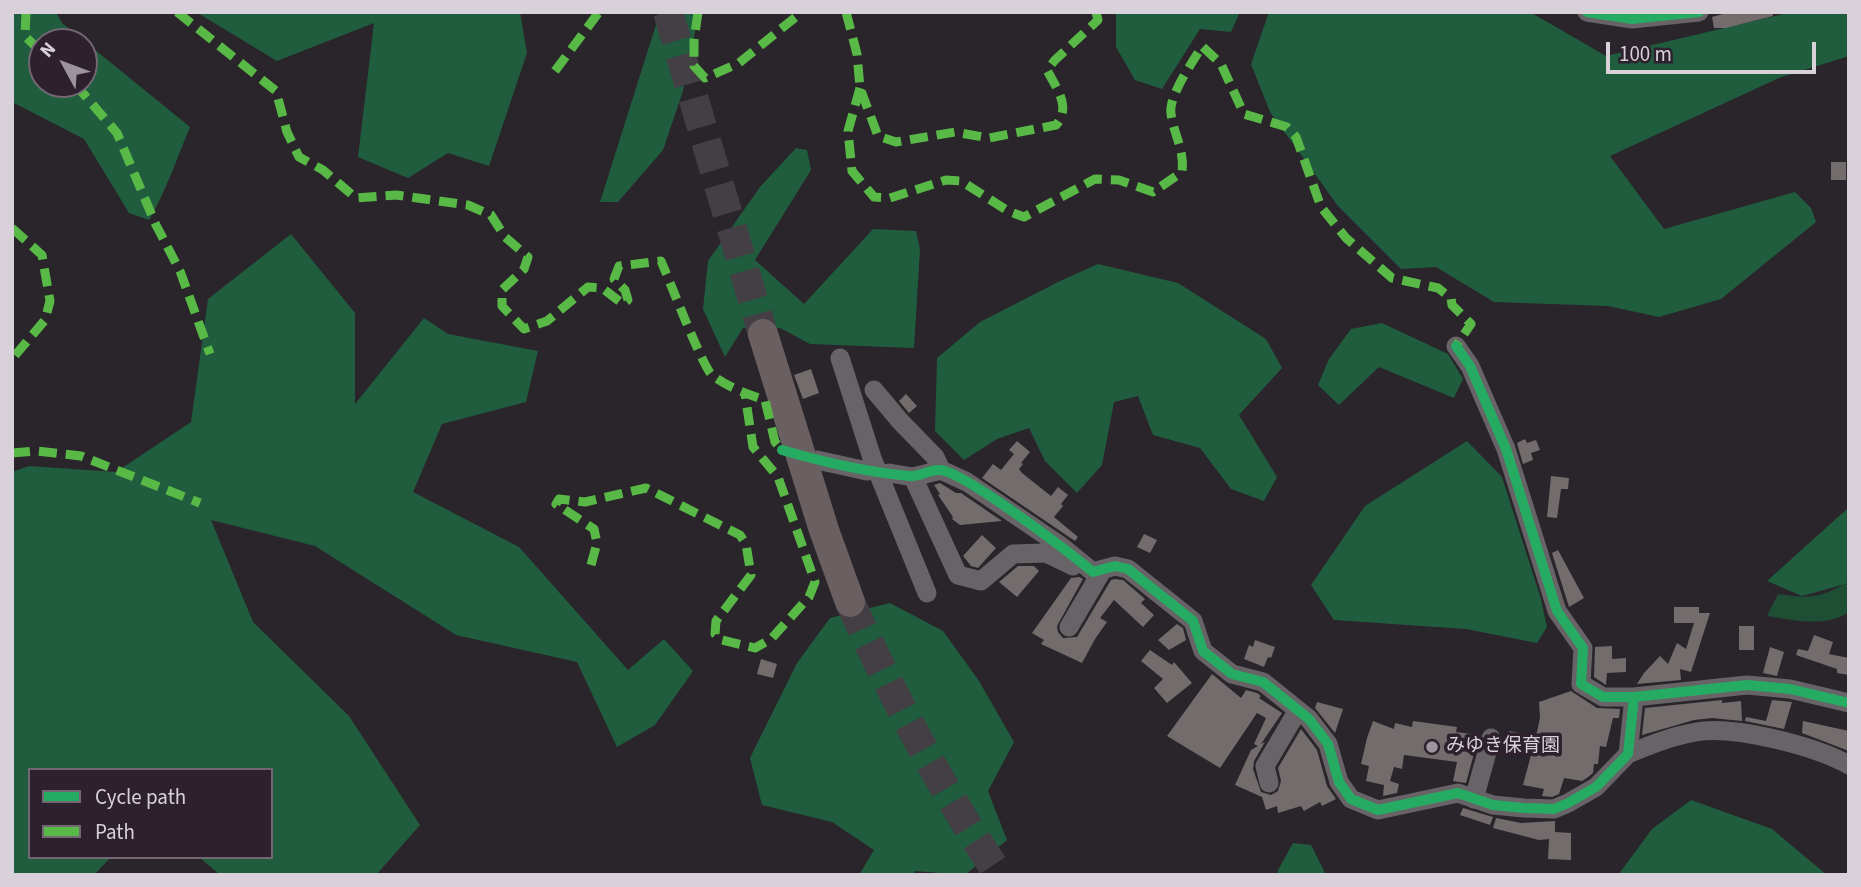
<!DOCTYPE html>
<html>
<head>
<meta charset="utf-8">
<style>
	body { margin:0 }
	#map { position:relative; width:1861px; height:887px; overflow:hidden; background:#2a242b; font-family:"Source Sans 3",sans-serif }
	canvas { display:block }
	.frame { position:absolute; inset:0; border:14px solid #d9d1da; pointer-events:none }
	.legend { position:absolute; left:28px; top:768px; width:245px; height:91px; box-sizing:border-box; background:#2d212e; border:2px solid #726773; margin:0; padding:9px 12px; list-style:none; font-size:21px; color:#d9d1da }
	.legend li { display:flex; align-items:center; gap:14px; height:35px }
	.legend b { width:35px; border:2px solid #726773 }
	.north { position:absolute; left:28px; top:28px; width:70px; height:70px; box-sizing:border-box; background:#2d212e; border:2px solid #726773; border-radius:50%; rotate:311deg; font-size:19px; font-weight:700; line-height:28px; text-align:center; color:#d9d1da }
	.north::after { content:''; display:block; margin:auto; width:24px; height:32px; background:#9c949d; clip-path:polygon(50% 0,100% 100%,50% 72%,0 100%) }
	.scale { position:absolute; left:1606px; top:42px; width:210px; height:32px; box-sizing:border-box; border:4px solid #d9d1da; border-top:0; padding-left:9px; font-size:21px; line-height:24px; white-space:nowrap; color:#d9d1da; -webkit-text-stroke:5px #2d212e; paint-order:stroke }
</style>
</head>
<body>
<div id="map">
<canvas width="1861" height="887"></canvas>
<div class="frame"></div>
<ul class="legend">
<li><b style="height:9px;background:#26ab63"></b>Cycle path</li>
<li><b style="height:9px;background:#58b947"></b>Path</li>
</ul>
<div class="north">N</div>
<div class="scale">100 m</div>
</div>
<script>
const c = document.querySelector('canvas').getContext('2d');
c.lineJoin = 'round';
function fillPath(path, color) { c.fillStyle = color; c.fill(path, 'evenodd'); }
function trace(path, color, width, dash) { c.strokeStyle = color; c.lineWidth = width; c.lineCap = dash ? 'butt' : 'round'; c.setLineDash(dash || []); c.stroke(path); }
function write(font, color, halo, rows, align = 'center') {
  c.font = font + ' "Source Sans 3","Noto Sans JP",sans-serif'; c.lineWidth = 7; c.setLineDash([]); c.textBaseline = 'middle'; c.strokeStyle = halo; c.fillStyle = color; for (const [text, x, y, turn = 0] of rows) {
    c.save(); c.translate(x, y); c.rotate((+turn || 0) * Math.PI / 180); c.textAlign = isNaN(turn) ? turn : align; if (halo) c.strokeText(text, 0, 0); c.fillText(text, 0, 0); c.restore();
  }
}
fillPath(new Path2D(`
	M1849 582V612C1827 628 1791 620 1767 616L1778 594C1812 599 1818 598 1849 582Z`), '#1e4f35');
fillPath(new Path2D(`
	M12 12H56L62 23 190 127C177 158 166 191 149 220L129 213 84 139 12 102ZM42 42H84V84H42Z
	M196 12H520L527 53 489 166 448 153 408 178 358 157 374 23 277 61Z
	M660 12H699L683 91 663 150 618 202H600Z
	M1116 12H1240L1231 32 1200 29 1162 89 1135 80 1116 47Z
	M1269 12H1530L1606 56 1792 12H1849V56L1779 78 1610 156 1664 229 1795 192 1811 208 1816 222 1721 299 1659 317 1608 306 1494 302 1436 267 1401 269 1338 206 1270 112 1251 64Z
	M796 148 807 150 811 170 755 260 804 304 873 229 916 231 920 249 914 348 810 344 780 328H743L725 357 703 309 708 261 760 187Z
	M291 234 355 313V404L424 318 448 334 538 351 526 402 442 424 413 492 519 547 628 670 664 639 693 671 655 725 617 747 577 662 456 635 315 546 211 520 253 622 349 716 420 825 376 875H220L199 857H271V770H30V857H111L94 875H12V472L29 466 116 472 191 422 208 299Z
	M1098 264 1178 283 1266 339 1282 368 1239 415 1277 477 1264 501 1231 489 1200 448 1153 435 1138 396 1114 402 1102 465 1077 493 1045 461 1029 428 997 439 964 460 935 431 937 358 980 322 1060 281Z
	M1382 323 1448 354 1463 379 1454 398 1379 367 1339 405 1318 385 1329 359 1351 329Z
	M1467 441 1502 477 1541 599 1547 627 1537 643 1466 629 1334 620 1311 585 1365 506Z
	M1849 497V583L1802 596 1767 581 1847 509Z
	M890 603 943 631 979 681 1014 742 988 791 1007 840 965 875 915 871 913 875H859L874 850 832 822 762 805 750 758 797 663 830 618Z
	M1691 800 1772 829 1827 875H1618L1652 829Z
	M1293 843 1311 845 1326 875H1277L1278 870Z`), '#205d3f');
fillPath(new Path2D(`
	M1730 12H1772L1773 16 1726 28H1714L1712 17Z
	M1831 162H1846V180H1831Z
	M811 369 819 393 803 399 794 375Z
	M906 394 917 406 909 413 899 401Z
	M1525 439 1527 443 1536 440 1540 450 1531 453 1533 460 1523 464 1517 443Z
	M1017 441 1030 452 1021 463 1023 464 1019 469 1022 473 1051 496 1058 487 1068 495 1061 504 1063 506 1054 517 1078 537 1075 541 982 478 993 464 1001 470 1014 454 1009 450Z
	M1551 476 1569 478 1568 489H1561L1557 518 1547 517Z
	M940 483 956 493H961L1002 521 960 525 952 519 953 517 938 495 940 494 934 485Z
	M1144 534 1157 540 1150 553 1137 547Z
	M982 535 996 548 978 568 971 566 963 556Z
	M1558 550 1584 598 1569 607 1552 553Z
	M1018 566H1034L1039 571 1017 597 999 582Z
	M1079 577 1083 579 1057 626 1058 632 1063 638 1077 637 1111 580 1115 579 1123 580 1145 599 1141 603 1154 615 1143 627 1114 600 1100 618 1107 622 1095 639 1082 663 1041 644 1044 640 1032 633 1071 578Z
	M1674 607H1699V613H1710L1691 672 1680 669 1681 680 1637 684 1644 673 1660 656 1668 664 1677 643 1686 649 1694 623H1674Z
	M1177 624 1183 628 1186 640 1169 650 1158 640Z
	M1739 626H1754V650H1739Z
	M1814 635 1833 642 1829 654 1849 658V675L1837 673V669L1796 655 1798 649 1808 651Z
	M1255 640 1275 647 1271 658 1268 657 1264 667 1244 659 1249 645 1253 647Z
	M1612 646V659L1626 658V672L1607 673 1606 685 1594 677 1595 647Z
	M1770 647 1784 652 1777 676 1763 673Z
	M1150 650 1172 665 1174 662 1192 683 1167 703 1154 688 1163 679 1141 661Z
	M761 659 777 664 773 678 757 674Z
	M1212 674 1241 698 1246 690 1257 693 1261 696 1259 698 1282 713 1261 744 1265 742 1254 761 1253 769 1261 792 1271 795 1278 791 1281 781 1278 768 1301 729 1317 750 1327 786 1336 799 1322 806 1320 802 1304 811 1301 806 1278 813 1277 806 1266 810 1262 797 1235 785 1251 750 1258 746 1254 744 1266 718 1257 713 1220 768 1167 736Z
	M1571 691 1597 708 1620 709 1619 718H1613L1606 747 1600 746 1598 764H1594L1593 773 1588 777 1582 781 1564 778 1559 794 1552 797 1542 796 1544 789 1523 785 1531 755 1506 751 1509 731 1536 736 1540 718 1539 702Z
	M1722 700V703L1741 701 1742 721 1712 718 1694 720 1642 735 1645 708Z
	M1772 700 1792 702 1784 729 1745 721 1746 717 1766 721Z
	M1317 702 1343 709 1335 733 1315 708Z
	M1373 721 1394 729 1395 723 1412 727 1413 721 1457 727 1456 732 1479 735 1466 783 1453 781 1457 762 1404 755 1402 769 1394 767 1390 781 1399 784 1397 793 1383 796 1384 785 1366 781 1369 766 1361 764 1367 738Z
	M1803 721 1849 731V751L1802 733Z
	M1463 808 1493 817 1490 825 1460 815Z
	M1496 818 1521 823 1555 821V832L1571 833V860L1548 859 1549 839 1539 840 1493 828Z`), '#726c6c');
trace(new Path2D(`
	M668 12 763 334
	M850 602C893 697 941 788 999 875`), '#443e45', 30, [30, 15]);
trace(new Path2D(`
	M1587 12 1632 19 1699 12
	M1456 346 1470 366 1506 449 1557 611 1583 648 1581 684 1603 697H1634
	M840 358 872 458 927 593
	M874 390 900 421 935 457 941 470
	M817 460 867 471
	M889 473 913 477 941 470 967 482 1061 546 1093 572 1115 566 1128 569 1193 621 1203 651 1232 674 1263 682 1309 719 1328 744 1339 782 1351 799 1378 810 1458 793 1493 805 1524 808 1554 809 1568 803 1596 787 1628 754 1634 697 1747 685 1790 689 1849 703
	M913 477 958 575 981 581 1013 554 1046 553 1073 566
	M1069 627 1103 569
	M1628 754C1650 745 1672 736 1696 732 1733 725 1815 746 1849 765
	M1269 783 1265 766 1298 710
	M1474 799 1491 738`), '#676367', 19);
trace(new Path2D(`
	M763 334 824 530 850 602`), '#6b6061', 30);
trace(new Path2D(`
	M26 12 25 36 42 53
	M177 12 276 91 287 132 299 157 323 170 356 198 396 195 468 205 491 215 505 237 528 257 524 269 502 290V306L524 329 547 321 588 287 602 288 623 304 628 300 625 290 614 279 619 266 661 261C669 279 703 368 712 375 727 387 747 394 765 400L775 442 782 450
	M698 12 694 41V66L705 78 739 63 802 12
	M846 12 857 54 860 88 878 136 896 142 955 132 989 138 1056 125C1072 107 1056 88 1047 70L1055 60 1098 20 1096 12
	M555 71 599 12
	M75 84 117 133 156 225 180 271 210 354
	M860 88 848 131 852 171 874 197 890 198 946 180 961 181 1008 211 1024 217 1095 179 1119 180 1153 192 1182 172C1185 151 1174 135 1171 114 1168 96 1193 62 1202 46L1221 64 1244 114 1287 127 1296 137 1321 207 1346 238 1392 278 1438 288 1451 298 1452 305 1471 324 1456 346
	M12 228 42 255 50 301 45 320 12 359
	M12 453 37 451 81 456 200 503
	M591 565 597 543 594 529 556 504 559 499 585 502 646 488 740 535 746 544 751 575 716 621 715 634 722 640 755 648 771 639 809 597 815 582 778 477 753 447 745 394`), '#58b947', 9, [18, 9]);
trace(new Path2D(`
	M1587 12 1632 19 1699 12
	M1456 346 1470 366 1506 449 1557 611 1583 648 1581 684 1603 697H1634
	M782 450C823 462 866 472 909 476 920 477 930 469 940 470 965 472 1070 553 1093 572L1115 566 1128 569 1193 621 1203 651 1232 674 1263 682 1309 719 1328 744 1339 782 1351 799 1378 810 1458 793 1493 805 1524 808 1554 809 1568 803 1596 787 1628 754 1634 697 1747 685 1790 689 1849 703`), '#26ab63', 10);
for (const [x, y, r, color] of [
	[1432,747,7,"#9c949d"]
]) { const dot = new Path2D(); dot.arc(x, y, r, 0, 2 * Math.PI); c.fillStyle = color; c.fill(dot); trace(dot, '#2d212e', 2.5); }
write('19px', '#d9d1da', '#2d212e', [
	["みゆき保育園",1446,747]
], 'left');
</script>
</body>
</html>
